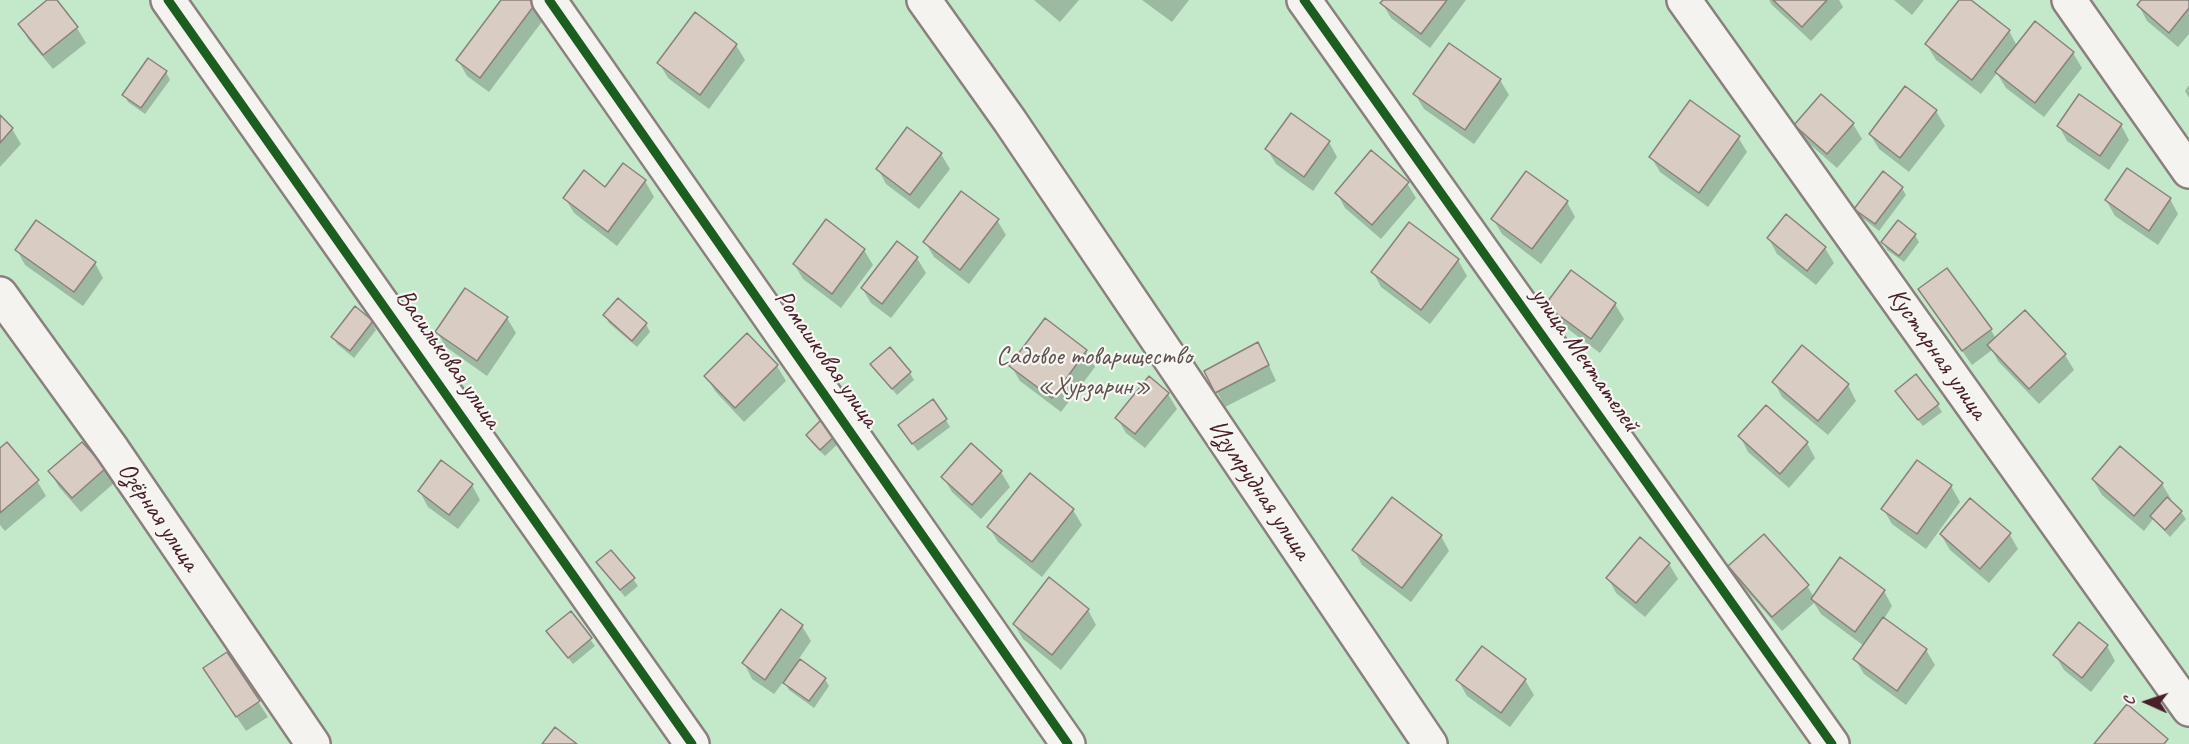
<!DOCTYPE html>
<html>
<head>
<meta charset="utf-8">
<style>
	body { margin:0 }
	#map { position:relative; width:2189px; height:744px; overflow:hidden; background:#ece5dd; font-family:Caveat,sans-serif }
	canvas { display:block }
	.north { position:absolute; left:2117px; top:672px; width:60px; height:60px; -webkit-text-stroke:4px #f6f6f2; paint-order:stroke; rotate:273deg; font-size:16px; font-weight:700; line-height:24px; text-align:center; color:#4a1f2b }
	.north::after { content:''; display:block; margin:auto; width:21px; height:27px; background:#4a1f2b; clip-path:polygon(50% 0,100% 100%,50% 72%,0 100%) }
</style>
</head>
<body>
<div id="map">
<canvas width="2189" height="744"></canvas>
<div class="north">С</div>
</div>
<script>
const c = document.querySelector('canvas').getContext('2d');
c.lineJoin = 'round';
function fillPath(path, color) { c.fillStyle = color; c.fill(path, 'evenodd'); }
function trace(path, color, width, dash) { c.strokeStyle = color; c.lineWidth = width; c.lineCap = dash ? 'butt' : 'round'; c.setLineDash(dash || []); c.stroke(path); }
function write(font, color, halo, rows, align = 'center') {
  c.font = font + ' Caveat,sans-serif'; c.lineWidth = 4.5; c.setLineDash([]); c.textBaseline = 'middle'; c.strokeStyle = halo; c.fillStyle = color; for (const [text, x, y, turn = 0] of rows) {
    c.save(); c.translate(x, y); c.rotate((+turn || 0) * Math.PI / 180); c.textAlign = isNaN(turn) ? turn : align; if (halo) c.strokeText(text, 0, 0); c.fillText(text, 0, 0); c.restore();
  }
}
fillPath(new Path2D(`
	M0 0H2189V744H0Z`), '#c4e9ca');
fillPath(new Path2D(`
	M50 0H55L77 28 86 43 53 69 28 39 20 24Z
	M503 0H530L535 4 544 19 489 92 467 76 458 60Z
	M1034 0H1079L1060 22Z
	M1142 0H1189L1172 22Z
	M1385 0H1466L1430 48 1391 18 1382 3Z
	M1769 0H1839L1843 7 1811 41 1772 5Z
	M1894 0H1924L1912 15Z
	M1961 0H1969L2009 31 2017 46 2073 53 2082 68 2044 117 2006 88 1997 73 1981 94 1936 60 1927 45Z
	M2143 0H2189V34L2178 47 2147 21 2139 6Z
	M695 14 736 45 745 60 709 109 668 78 659 63Z
	M166 72 170 80 145 114 128 102 124 95Z
	M1500 80 1509 95 1474 144 1424 109 1415 94Z
	M2189 85V98L2185 91Z
	M1936 111 1945 126 1909 172 1879 149 1870 134Z
	M0 117 12 129 21 144 0 167Z
	M1853 124 1862 139 1837 168 1805 140 1796 125Z
	M2121 125 2129 140 2109 170 2067 141 2059 126Z
	M1738 137 1747 152 1708 207 1660 172 1651 157Z
	M1329 142 1337 157 1313 191 1276 164 1267 149Z
	M941 154 950 169 919 209 886 184 878 169Z
	M645 181 654 197 617 246 574 213 565 198Z
	M1407 183 1416 198 1381 239 1345 208 1337 193Z
	M1902 188 1906 195 1879 231 1860 216 1856 209Z
	M2170 199 2178 214 2158 245 2115 216 2106 200Z
	M1567 202 1575 217 1541 264 1502 234 1493 219Z
	M997 220 1006 235 969 284 934 257 925 242Z
	M1915 235 1919 242 1904 262 1887 250 1883 242Z
	M1769 239 1825 248 1834 263 1816 285 1777 254Z
	M898 243 917 258 926 273 891 318 871 303 862 288Z
	M17 250 95 263 103 278 83 306 25 265Z
	M864 250 873 265 841 308 803 279 794 264Z
	M1458 260 1467 276 1430 324 1381 287 1373 272Z
	M1572 272 1615 304 1624 319 1600 353 1556 320 1547 305Z
	M1920 290 1991 330 1996 339 2065 355 2074 370 2039 404 1998 361 1992 350 1972 365Z
	M355 309 372 322 376 330 354 358 337 344 333 337Z
	M605 315 646 324 650 332 637 347 609 323Z
	M507 318 516 333 487 376 446 347 437 332Z
	M747 336 777 366 786 381 744 422 715 391 706 376Z
	M1086 352 1095 367 1061 412 1020 381 1011 366Z
	M1266 359 1276 381 1225 407 1206 371Z
	M877 371 910 373 914 380 897 395Z
	M1774 382 1848 385 1856 401 1828 435 1782 397Z
	M1168 394 1177 409 1145 448 1126 433 1117 418Z
	M1901 399 1937 404 1942 412 1923 426Z
	M823 420 841 441 825 456 812 443 807 436Z
	M946 420 950 427 918 451 904 433Z
	M1740 436 1807 443 1815 458 1789 488 1748 452Z
	M971 445 1001 472 1010 487 981 519 952 492 943 477Z
	M0 450 37 481 46 496 5 531 0 525Z
	M105 469 113 484 81 512 59 487 50 472Z
	M1030 476 1073 510 1082 525 1042 577 998 542 989 527Z
	M2093 480 2162 484 2171 499 2169 501 2181 512 2186 519 2170 537 2153 519 2144 531 2102 495Z
	M472 485 480 500 458 529 428 507 420 492Z
	M1951 486 1960 502 1926 549 1892 524 1883 509Z
	M2009 533 2018 549 1989 583 1950 550 1941 535Z
	M1441 536 1449 551 1411 602 1362 565 1354 550Z
	M598 562 633 579 638 586 625 597Z
	M1669 564 1678 579 1645 617 1616 593 1608 578Z
	M1730 566 1807 586 1814 597 1884 591 1892 606 1884 619 1926 650 1935 665 1906 705 1864 674 1855 659 1864 646 1821 614 1814 603 1782 631 1739 582Z
	M1088 610 1096 625 1061 670 1023 639 1014 624Z
	M570 613 595 646 573 664 553 639Z
	M802 626 811 641 798 660 825 679 829 686 814 708 789 690 784 681 774 694 752 679 744 663Z
	M2107 646 2115 661 2091 692 2064 670 2055 655Z
	M227 654 268 717 246 731 214 683Z
	M1458 680H1525L1534 695 1510 727 1467 696Z`), '#0003');
const building = new Path2D(`
	M47 0H57L78 27 43 55 18 24Z
	M501 0H532L536 3 480 78 456 60Z
	M1383 0H1447L1421 34 1380 3Z
	M1773 0H1827L1802 27Z
	M1959 0H1971L2010 30 1972 80 1925 44Z
	M2141 0H2189V8L2169 33 2137 5Z
	M695 12 737 44 700 95 657 63Z
	M2035 21 2074 52 2035 103 1995 72Z
	M1449 43 1501 79 1465 130 1413 94Z
	M148 58 167 71 141 108 122 95Z
	M1905 86 1937 110 1900 158 1869 134Z
	M1821 94 1854 123 1827 154 1794 125Z
	M2079 94 2122 124 2100 156 2057 126Z
	M1690 100 1740 136 1699 193 1649 157Z
	M1291 113 1330 141 1304 177 1265 149Z
	M0 115 13 128 0 143Z
	M907 127 942 153 910 195 876 169Z
	M1371 150 1409 182 1372 225 1335 193Z
	M623 163 646 180 608 232 563 198 584 170 605 187Z
	M2127 168 2171 198 2149 231 2105 200Z
	M1526 171 1568 201 1532 249 1491 219Z
	M1883 171 1903 187 1875 224 1854 209Z
	M961 191 999 219 960 270 923 242Z
	M1786 214 1826 247 1807 271 1767 238Z
	M826 219 865 249 832 294 793 264Z
	M36 220 96 262 74 292 15 250Z
	M1898 220 1916 234 1899 256 1881 242Z
	M1409 222 1459 259 1421 310 1371 272Z
	M897 241 918 257 882 304 861 288Z
	M1947 268 1992 329 1962 351 1918 289Z
	M1571 270 1616 303 1591 339 1545 305Z
	M465 288 508 317 477 361 435 332Z
	M618 298 647 323 632 341 603 315Z
	M355 306 373 321 350 351 331 337Z
	M2025 310 2066 354 2029 389 1987 345Z
	M1045 318 1087 350 1052 398 1009 366Z
	M747 333 778 365 735 408 704 376Z
	M1258 342 1269 365 1215 393 1204 371Z
	M1802 345 1849 384 1818 421 1772 382Z
	M890 347 911 372 892 389 870 364Z
	M1916 374 1939 404 1918 420 1895 391Z
	M1149 376 1169 393 1135 434 1115 418Z
	M933 399 947 419 912 444 898 425Z
	M1766 405 1808 442 1780 474 1738 436Z
	M823 418 838 433 820 450 806 435Z
	M7 442 39 480 0 513V448Z
	M82 442 106 468 72 498 48 471Z
	M971 443 1002 471 972 505 941 477Z
	M2120 446 2163 483 2134 516 2092 479Z
	M441 460 473 484 449 515 418 491Z
	M1917 460 1952 485 1917 534 1881 509Z
	M1030 473 1074 509 1032 562 987 527Z
	M1392 497 1442 535 1402 588 1352 550Z
	M2167 497 2182 511 2165 530 2150 516Z
	M1970 498 2011 533 1980 569 1940 534Z
	M1764 534 1809 585 1772 617 1728 566Z
	M1640 537 1670 563 1636 603 1606 578Z
	M611 550 635 578 620 590 596 562Z
	M1840 557 1885 590 1855 632 1811 599Z
	M1049 577 1089 609 1052 655 1013 624Z
	M781 609 803 625 765 680 742 663Z
	M571 611 592 638 568 658 546 631Z
	M1883 617 1927 649 1897 691 1853 659Z
	M2079 622 2108 645 2082 678 2053 655Z
	M1482 646 1526 679 1501 713 1456 680Z
	M227 652 260 701 236 717 203 668Z
	M800 659 826 678 809 701 783 683Z
	M2127 704 2168 739 2164 744H2094Z
	M555 727 577 744H542Z`);
fillPath(building, '#d9ccc2');
trace(building, '#8b807e', 1.5);
const street = new Path2D(`
	M168 0 692 744
	M549 0 1068 744
	M924 0 1010 121 1430 744
	M1304 0 1832 744
	M1684 0 2189 709
	M2069 0 2189 171
	M0 294 112 449 313 744`);
trace(street, '#8b807e', 38);
trace(street, '#f4f3f0', 33);
trace(new Path2D(`
	M168 0 692 744
	M549 0 1068 744
	M1304 0 1832 744`), '#1b5e20', 9);
write('26px', '#4a1f2b', '#f6f6f2', [
	["Кустарная улица",1937,354,55],
	["Васильковая улица",448,359,55],
	["Ромашковая улица",826,359,55],
	["улица Мечтателей",1585,360,55],
	["Изумрудная улица",1259,490,56],
	["Озёрная улица",158,517,56]
]);
write('26px', '#60524f', '#f6f6f2', [
	["Садовое товарищество",1094,357],
	["«Хурзарин»",1094,387]
]);
</script>
</body>
</html>
